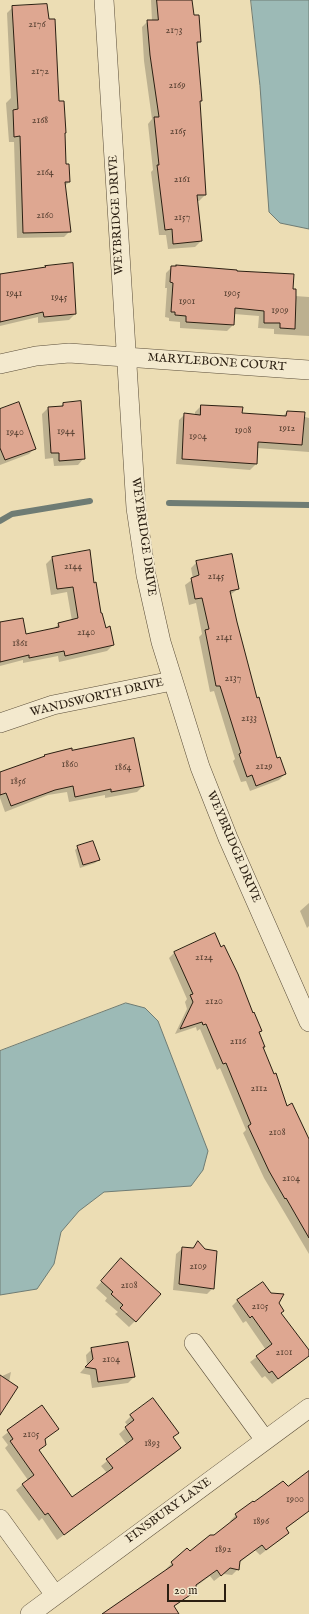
<!DOCTYPE html>
<html>
<head>
<meta charset="utf-8">
<style>
	body { margin:0 }
	#map { position:relative; width:309px; height:1614px; overflow:hidden; background:#ecddb4; font-family:"IM FELL English",serif }
	canvas { display:block }
	.scale { position:absolute; left:167px; top:1584px; width:59px; height:18px; box-sizing:border-box; border:2px solid #2b1f12; border-top:0; padding-left:5px; font-size:12px; line-height:14px; white-space:nowrap; color:#2b1f12; -webkit-text-stroke:3px #f3e9ce; paint-order:stroke }
</style>
</head>
<body>
<div id="map">
<canvas width="309" height="1614"></canvas>
<div class="scale">20 m</div>
</div>
<script>
const c = document.querySelector('canvas').getContext('2d');
c.lineJoin = 'round';
function fillPath(path, color) { c.fillStyle = color; c.fill(path, 'evenodd'); }
function trace(path, color, width, dash) { c.strokeStyle = color; c.lineWidth = width; c.lineCap = dash ? 'butt' : 'round'; c.setLineDash(dash || []); c.stroke(path); }
function write(font, color, halo, rows, align = 'center') {
  c.font = font + ' "IM FELL English",serif'; c.lineWidth = 4; c.setLineDash([]); c.textBaseline = 'middle'; c.strokeStyle = halo; c.fillStyle = color; for (const [text, x, y, turn = 0] of rows) {
    c.save(); c.translate(x, y); c.rotate((+turn || 0) * Math.PI / 180); c.textAlign = isNaN(turn) ? turn : align; if (halo) c.strokeText(text, 0, 0); c.fillText(text, 0, 0); c.restore();
  }
}
const water = new Path2D(`
	M251 0H309V229L280 223 269 212 260 86Z
	M126 1003 145 1008 158 1021 208 1151 203 1170 191 1186 104 1192 79 1211 61 1232 54 1264 37 1289 0 1295V1051Z`);
fillPath(water, '#9cbab6');
trace(water, '#6f7c74', 1);
fillPath(new Path2D(`
	M151 0H191L193 17 200 41 197 45 201 101 199 103 205 195 199 201H197L201 241 195 247 168 249 166 235H159L151 172 153 170 148 124 152 119 144 61 142 27 148 21H152Z
	M13 7 58 102 64 134 65 165H68L69 182 65 186 70 231 64 237 17 238 14 142H9L6 103 11 98 7 13Z
	M176 266 236 272 292 290 295 296 309 297V336L274 334V329L258 328 259 316 234 314 233 325 227 331 180 328V322L169 321V318L165 317 167 288H165L166 273 172 267Z
	M46 267 75 314 69 320 38 323V317L0 326V275L44 268Z
	M63 404 84 458 78 465 54 466 53 458 45 459 42 414 48 408H59Z
	M201 406 241 414 283 416 287 412 309 418V452L257 448 256 464 250 470 176 464 179 420 185 414 195 415V412Z
	M0 412 35 448 29 454 0 465Z
	M52 558 93 584 101 614 113 645 107 651 59 662 58 656 23 663V660L0 666V623L25 635 53 629 59 624 72 621 67 592 51 595 46 564Z
	M197 562 238 589 230 595 256 699 276 759 285 774 279 780 250 791 246 781 241 782 233 761 235 759 214 691 210 692 199 637 202 634 196 603 189 605 185 585 193 579 191 568Z
	M71 751 143 786 137 792 105 798V795L69 802 67 792 48 795 5 812 0 798V776L42 758 45 755Z
	M78 847 98 860 95 863 80 868 75 850Z
	M309 903V926L307 928 300 911Z
	M175 952 252 1014 261 1031 258 1034 262 1048 287 1108 309 1142V1254L264 1178 243 1133 246 1130 220 1068 217 1070 200 1029 197 1031 196 1027 175 1034 187 1009 185 1002 187 999 169 958Z
	M198 1243 213 1288 207 1294 173 1290 176 1254 183 1248 191 1249Z
	M115 1266 135 1321 129 1327 115 1314 118 1312 105 1301 107 1298 96 1288Z
	M238 1300 278 1303 280 1313 309 1351V1355L305 1359 272 1384 265 1376 262 1378 250 1362 266 1350 246 1321 243 1323 232 1306Z
	M92 1349 134 1377 128 1383 92 1388 90 1375 80 1373 87 1365 86 1355Z
	M11 1372 9 1382 0 1413V1377Z
	M41 1406 58 1429 44 1440 45 1445 38 1451 72 1498 107 1473 101 1466 127 1445 119 1434 128 1426 125 1422 131 1416 178 1433 172 1438 180 1448 174 1454 57 1540 42 1518 39 1521 16 1490 28 1480 5 1448 8 1445 2 1437Z
	M309 1472V1511L285 1529 288 1533 260 1555 255 1550 239 1563 238 1569 232 1575 223 1574 214 1581 210 1576 195 1587V1591L188 1597 173 1607 178 1614H102L166 1570V1569L172 1563 187 1550 189 1553 214 1536 231 1523 230 1521 236 1515 287 1488Z`), '#0003');
trace(new Path2D(`
	M169 503 309 505
	M0 521 12 514 90 501`), '#6f7c74', 6);
const building = new Path2D(`
	M157 0H192L194 15H199L201 42H197L202 101H200L206 195H197L202 241 173 244 172 229 165 230 157 165H159L154 117H159L150 55 147 20H158Z
	M47 4 49 19H55L59 101H64L66 133H65L66 164H69L70 182H65L71 232 23 233 20 136 14 137 13 110 18 109 12 6Z
	M73 263 76 314 44 317 43 312 0 322V274L46 267 45 266Z
	M176 265 237 270V271L294 274 293 289H296V298L295 329 280 328V323H264V311L235 308 234 325 186 322V316L175 315V312H171L173 283 170 282 171 266H176Z
	M81 401 85 459 59 461V453H51L48 407 63 406V403Z
	M19 402 36 449 5 460 0 448V409Z
	M201 405 243 407 242 413 272 415 286 416 287 411 305 412 302 445 258 442 257 464 182 459 184 413 200 415Z
	M90 550 94 583 96 582 101 613H102L106 628 110 626 114 645 65 656 64 651 29 658V655L0 662V622L23 618 26 634 59 627 58 623 78 618 73 587 57 589 52 557Z
	M232 554 239 589 230 591 237 622 257 698 259 697 277 758 280 757 286 774 256 786 252 775 247 777 239 754 241 753 220 686H216L205 630 209 629 202 598 195 599 191 578 199 575 196 561Z
	M134 738 144 786 111 792V789L75 797 73 786 55 790 11 806 6 793 0 795V772L45 756 44 755 72 748V750Z
	M93 841 100 860 83 865 77 846Z
	M215 933 221 947 224 945 238 974 253 1013 254 1012 262 1031 259 1032 265 1047H263L274 1074 276 1073 287 1106 292 1103 309 1139V1238L286 1198 285 1199 269 1171 248 1126 251 1124 226 1063 223 1064 206 1024 203 1025 202 1022 180 1029 193 1002 190 995 193 994 174 952Z
	M198 1241 205 1249 217 1251 214 1289 179 1284 182 1247 193 1248Z
	M121 1258 161 1294 136 1322 120 1308 123 1305 111 1294 113 1292 101 1281Z
	M263 1282 271 1293 284 1294 279 1303 284 1311 281 1313 309 1350V1356L278 1379 272 1371 269 1373 256 1356 272 1344 252 1316 250 1318 237 1300Z
	M128 1342 135 1377 98 1382 96 1369 85 1367 93 1359 91 1348Z
	M0 1375 18 1387 0 1415Z
	M153 1398 179 1433 173 1437 181 1448 64 1535 48 1513 45 1515 22 1484 34 1475 10 1441 13 1439 7 1430 42 1405 59 1429 45 1439 46 1445 39 1450 72 1497 113 1468 106 1459 133 1439 125 1427 134 1420 130 1415Z
	M309 1471V1511L286 1528 289 1533 266 1550 262 1545 240 1561 239 1570 230 1568 221 1576 217 1570 196 1585V1591L174 1606 179 1614H102L173 1565 171 1562 187 1548 190 1551 210 1535H214L237 1517 235 1514 253 1501 254 1502 283 1481 288 1486Z`);
fillPath(building, '#dea791');
trace(building, '#2b1f12', 1);
const street = new Path2D(`
	M104 0 136 508 146 575 161 642 200 767 228 838 309 1022
	M0 364 36 356 69 353 309 370
	M0 723 53 705 172 681
	M194 1343 265 1440
	M0 1519 55 1595
	M30 1614 309 1408`);
trace(street, '#5b4e3a', 20);
trace(street, '#f3e9ce', 19);
write('10px', '#584132', null, [
	["2176",37,25],
	["2173",174,31],
	["2172",40,72],
	["2169",177,86],
	["2168",40,121],
	["2165",178,132],
	["2164",45,173],
	["2161",182,180],
	["2160",45,216],
	["2157",182,218],
	["1941",14,294],
	["1905",232,294],
	["1945",59,298],
	["1901",187,302],
	["1909",280,311],
	["1912",287,429],
	["1908",243,431],
	["1944",66,432],
	["1940",15,433],
	["1904",198,437],
	["2144",73,567],
	["2145",216,577],
	["2140",86,633],
	["2141",224,638],
	["1861",20,644],
	["2137",233,679],
	["2133",249,719],
	["1860",70,765],
	["2129",264,767],
	["1864",123,768],
	["1856",18,782],
	["2124",204,958],
	["2120",214,1002],
	["2116",238,1042],
	["2112",259,1089],
	["2108",277,1133],
	["2104",291,1179],
	["2109",198,1267],
	["2108",129,1286],
	["2105",260,1307],
	["2101",284,1353],
	["2104",111,1360],
	["2105",31,1435],
	["1893",152,1444],
	["1900",295,1500],
	["1896",261,1522],
	["1892",223,1550]
]);
write('12px', '#2b1f12', '#f3e9ce', [
	["WEYBRIDGE DRIVE",117,215,-93],
	["MARYLEBONE COURT",217,363,4],
	["WEYBRIDGE DRIVE",143,537,82],
	["WANDSWORTH DRIVE",97,698,-13],
	["WEYBRIDGE DRIVE",233,847,67],
	["FINSBURY LANE",169,1511,-36]
]);
</script>
</body>
</html>
